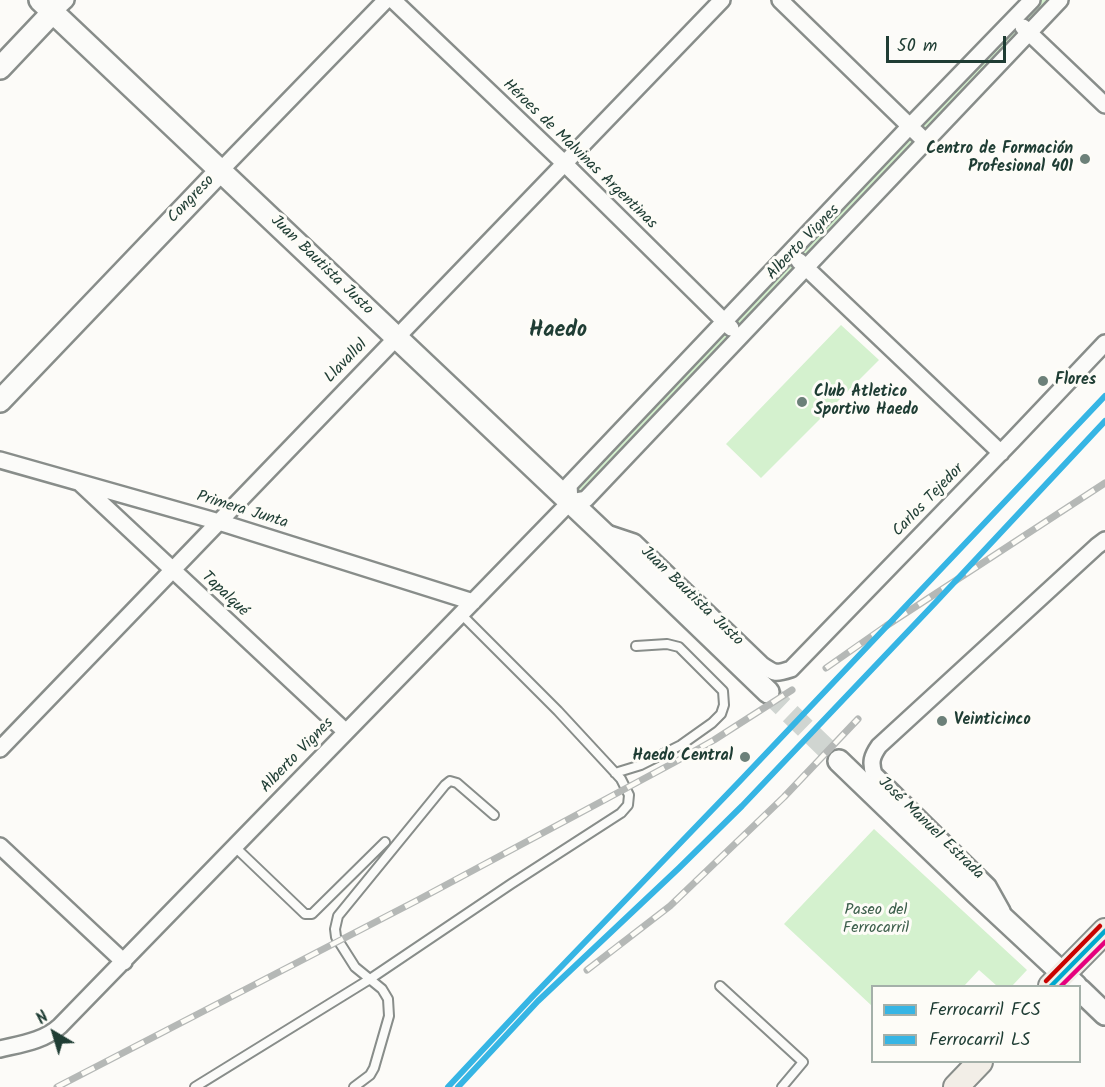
<!DOCTYPE html>
<html>
<head>
<meta charset="utf-8">
<style>
	body { margin:0 }
	#map { position:relative; width:1105px; height:1087px; overflow:hidden; background:#fcfbf8; font-family:Kalam,sans-serif }
	canvas { display:block }
	.legend { position:absolute; left:871px; top:985px; width:210px; height:78px; box-sizing:border-box; background:#fdfcf7; border:2px solid #a4b0a9; margin:0; padding:8px 10px; list-style:none; font-size:18px; color:#1f3d34 }
	.legend li { display:flex; align-items:center; gap:12px; height:30px }
	.legend b { width:30px; border:2px solid #a4b0a9 }
	.north { position:absolute; left:24px; top:1003px; width:60px; height:60px; -webkit-text-stroke:4px #fdfcf7; paint-order:stroke; rotate:322deg; font-size:16px; font-weight:700; line-height:24px; text-align:center; color:#1f3d34 }
	.north::after { content:''; display:block; margin:auto; width:21px; height:27px; background:#1f3d34; clip-path:polygon(50% 0,100% 100%,50% 72%,0 100%) }
	.scale { position:absolute; left:886px; top:36px; width:120px; height:27px; box-sizing:border-box; border:3px solid #1f3d34; border-top:0; padding-left:8px; font-size:18px; line-height:21px; white-space:nowrap; color:#1f3d34; -webkit-text-stroke:4px #fdfcf7; paint-order:stroke }
</style>
</head>
<body>
<div id="map">
<canvas width="1105" height="1087"></canvas>
<ul class="legend">
<li><b style="height:8px;background:#36b5e4"></b>Ferrocarril FCS</li>
<li><b style="height:8px;background:#36b5e4"></b>Ferrocarril LS</li>
</ul>
<div class="north">N</div>
<div class="scale">50 m</div>
</div>
<script>
const c = document.querySelector('canvas').getContext('2d');
c.lineJoin = 'round';
function fillPath(path, color) { c.fillStyle = color; c.fill(path, 'evenodd'); }
function trace(path, color, width, dash) { c.strokeStyle = color; c.lineWidth = width; c.lineCap = dash ? 'butt' : 'round'; c.setLineDash(dash || []); c.stroke(path); }
function write(font, color, halo, rows, align = 'center') {
  c.font = font + ' Kalam,sans-serif'; c.lineWidth = 6; c.setLineDash([]); c.textBaseline = 'middle'; c.strokeStyle = halo; c.fillStyle = color; for (const [text, x, y, turn = 0] of rows) {
    c.save(); c.translate(x, y); c.rotate((+turn || 0) * Math.PI / 180); c.textAlign = isNaN(turn) ? turn : align; if (halo) c.strokeText(text, 0, 0); c.fillText(text, 0, 0); c.restore();
  }
}
fillPath(new Path2D(`
	M1039 0H1054L585 490 581 492 578 491 576 488Z
	M841 325 879 360 761 478 726 444Z
	M874 829 1027 970 1012 986H997L979 970 964 986H872V1006L784 924Z`), '#d4f1ce');
trace(new Path2D(`
	M768 692 839 761`), '#d0d5d1', 21, [21, 10]);
const lane = new Path2D(`
	M615 773 641 765 681 745 712 723 721 714 724 705 723 691 679 647 667 644 636 646
	M235 847 305 914H312L385 842
	M720 986 803 1062 782 1087
	M195 1087 370 979 511 884 621 813 628 805 629 795 621 779 558 711 461 614
	M354 1087 370 1075 374 1068 389 1016 388 999 382 989 355 967 336 937 335 929 338 916 445 785 450 781 457 783 494 815`);
const street = new Path2D(`
	M393 0 564 163 731 328
	M780 0 926 142
	M53 12 66 0
	M1023 27 1105 105
	M221 170 386 0
	M799 261 1001 453
	M0 460 219 522 473 602
	M81 484 346 732
	M570 502 569 485 909 127 1032 0
	M604 532 634 542 762 665C775 674 776 674 791 669L1012 441 1105 343
	M0 749 722 0
	M0 846 124 962
	M1002 911 988 886 874 774C870 762 872 756 879 746L1097 546 1105 540
	M0 1049C21 1044 44 1041 60 1026L570 502 586 499 1060 0`);
const secondary = new Path2D(`
	M40 0 602 532 768 692
	M0 68 53 12
	M0 401 221 170
	M839 761 976 893 1076 986
	M1080 990 1105 1014`);
const primary = new Path2D(`
	M1051 986 1105 931
	M956 1087 980 1062`);
trace(lane, '#888d8a', 12);
trace(street, '#888d8a', 20);
trace(secondary, '#888d8a', 26);
trace(primary, '#888d8a', 28);
trace(lane, '#fbfbf9', 8);
trace(street, '#fbfbf9', 15);
trace(secondary, '#fbfbf9', 21);
trace(primary, '#f2eee7', 24);
const rail = new Path2D(`
	M826 668 886 626 1105 483
	M587 970 670 906 784 797 858 719
	M57 1087 416 901 675 762 714 740 792 690`);
trace(rail, '#b5b8b6', 7);
trace(rail, '#fdfcf7', 4.5, [14]);
trace(new Path2D(`
	M1051 986 1105 931`), '#00a9ce', 4.5);
trace(new Path2D(`
	M1061 986 1105 942`), '#e5007d', 4.5);
trace(new Path2D(`
	M1046 981 1100 926`), '#c70201', 4.5);
trace(new Path2D(`
	M448 1087 533 996 739 782 1105 396`), '#36b5e4', 6);
trace(new Path2D(`
	M458 1087 538 1001 679 868 742 806 935 603 1105 421`), '#36b5e4', 6);
for (const [x, y, r, color] of [
	[1085,159,6,"#6c8079"],
	[1043,381,6,"#6c8079"],
	[802,402,6,"#6c8079"],
	[942,721,6,"#6c8079"],
	[745,757,6,"#6c8079"]
]) { const dot = new Path2D(); dot.arc(x, y, r, 0, 2 * Math.PI); c.fillStyle = color; c.fill(dot); trace(dot, '#fdfcf7', 2); }
write('bold 16px', '#1f3d34', '#fdfcf7', [
	["Centro de Formación",1073,150,"right"],
	["Profesional 401",1073,168,"right"],
	["Flores",1055,381],
	["Club Atletico",814,393],
	["Sportivo Haedo",814,411],
	["Veinticinco",954,721],
	["Haedo Central",733,757,"right"]
], 'left');
write('16px', '#1f3d34', '#fdfcf7', [
	["Héroes de Malvinas Argentinas",579,155,44],
	["Congreso",192,200,-46],
	["Alberto Vignes",804,243,-46],
	["Juan Bautista Justo",321,266,44],
	["Llavallol",347,362,-46],
	["Carlos Tejedor",929,501,-46],
	["Primera Junta",242,511,17],
	["Tapalqué",224,595,43],
	["Juan Bautista Justo",691,597,44],
	["Alberto Vignes",298,756,-46],
	["José Manuel Estrada",930,829,44]
]);
write('16px', '#3d5f4c', '#fdfcf7', [
	["Paseo del",876,911],
	["Ferrocarril",876,929]
]);
write('bold 22px', '#1f3d34', '#fdfcf7', [
	["Haedo",558,332]
]);
</script>
</body>
</html>
